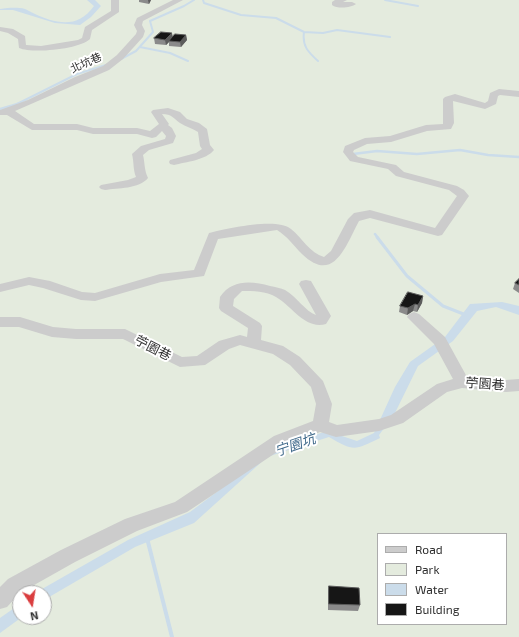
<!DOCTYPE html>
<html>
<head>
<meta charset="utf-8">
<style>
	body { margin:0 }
	#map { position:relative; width:519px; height:637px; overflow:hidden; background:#fff; font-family:"Exo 2",sans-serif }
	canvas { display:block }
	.legend { position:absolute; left:377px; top:533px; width:130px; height:92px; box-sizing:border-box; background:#fff; border:1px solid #acacac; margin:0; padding:5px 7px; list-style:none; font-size:12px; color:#2f2f2f }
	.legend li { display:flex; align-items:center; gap:8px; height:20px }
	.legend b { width:20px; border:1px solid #acacac }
	.north { position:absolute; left:12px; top:585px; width:40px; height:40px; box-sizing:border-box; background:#fff; border:1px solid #acacac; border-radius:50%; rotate:168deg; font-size:11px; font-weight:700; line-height:16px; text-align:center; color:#2f2f2f }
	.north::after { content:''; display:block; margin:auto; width:14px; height:18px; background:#da3d3f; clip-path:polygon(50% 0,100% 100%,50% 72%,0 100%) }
</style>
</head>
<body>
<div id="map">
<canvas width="519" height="637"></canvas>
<ul class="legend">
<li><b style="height:5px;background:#ccc"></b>Road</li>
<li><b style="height:11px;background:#e4ebde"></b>Park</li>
<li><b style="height:11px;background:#cbdcea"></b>Water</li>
<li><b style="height:11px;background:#161616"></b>Building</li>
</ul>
<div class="north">N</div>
</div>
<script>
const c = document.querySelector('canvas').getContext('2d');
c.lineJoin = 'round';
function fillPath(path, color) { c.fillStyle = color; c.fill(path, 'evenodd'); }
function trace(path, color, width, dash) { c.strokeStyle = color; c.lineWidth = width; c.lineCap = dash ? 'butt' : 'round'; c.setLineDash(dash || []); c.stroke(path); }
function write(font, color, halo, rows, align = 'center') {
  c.font = font + ' "Exo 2","Noto Sans TC",sans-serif'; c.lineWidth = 4; c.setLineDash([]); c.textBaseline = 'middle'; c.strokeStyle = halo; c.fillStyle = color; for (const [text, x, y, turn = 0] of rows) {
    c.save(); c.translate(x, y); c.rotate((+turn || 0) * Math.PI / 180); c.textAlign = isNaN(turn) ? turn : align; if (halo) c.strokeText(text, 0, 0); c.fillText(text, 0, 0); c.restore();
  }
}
fillPath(new Path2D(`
	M0 0H519V637H0ZM378 534H506V624H378ZM20 593H44V617H20Z`), '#e4ebde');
fillPath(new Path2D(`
	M87 0H95L101 6 91 17 80 25 55 23 13 10H0V9C8 8 17 7 25 9 28 10 30 12 33 13 56 24 78 29 94 6Z
	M502 302 519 306V315L496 307 477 311 453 341 418 366 394 415 379 435 380 438C355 450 354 452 329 437L267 457 194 523 135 547 44 600V593H35L128 540 190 512 230 482 266 451 327 431 357 441 374 433 395 387 410 362 445 337 470 304Z
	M20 604V617H22L0 633V618Z`), '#cbdcea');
trace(new Path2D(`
	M203 0 204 3 241 15 276 18 304 32 323 33 337 30 390 37
	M385 0 418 6
	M304 32C302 46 308 52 318 61
	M140 47 170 53 188 61
	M121 59 136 51 153 32 150 21 184 6 194 0
	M17 104 77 74 106 65`), '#cbdcea', 2);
trace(new Path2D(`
	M0 109 21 103
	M353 154 377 151 417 154 460 150 488 155 519 157
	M375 234 378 238`), '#cbdcea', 2.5);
trace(new Path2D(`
	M377 237 407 276 443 306 466 315`), '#cbdcea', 3);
trace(new Path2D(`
	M147 538 172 637`), '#cbdcea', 4);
fillPath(new Path2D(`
	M111 0H119V12L92 30 90 39C80 49 33 54 19 48L18 39 8 33 0 31V27L13 29 25 36 26 45 41 46 78 40 82 38 85 27 111 11Z
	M173 0H183L143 21 142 25 145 31 143 37 123 59 109 70 15 111 34 124H77L93 128H137L150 131 159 124 151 112 153 110 168 108 180 112 187 119 199 123 207 129 210 145 214 150C206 160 186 162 174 165L170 164 169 162 170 160 196 153 202 149 200 146 198 132C192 128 186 127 180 123 173 118 172 114 162 114L169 124 168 125 172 128 176 136 173 143 149 150 143 155C145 163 144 170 148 178 139 189 118 188 105 190L101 189 99 187 101 185 128 180 136 177C133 170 134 162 132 154L141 146 165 139 166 136 162 131 156 137 152 138 137 134H93L77 130H32L7 115H0V110L28 100 75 77 103 66 117 55 136 34 137 31 134 25 137 18Z
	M335 0H347L343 2H352L356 4C351 8 337 9 332 5V2Z
	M499 89 519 91V97L500 95 498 96 496 104 485 109 453 101 454 123 451 129 427 131 391 142 367 144 354 150 353 152 358 157 396 165 404 172 457 186 464 190 469 196 442 235 438 236 370 218 359 221C346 245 334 285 302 254 294 246 287 236 277 230L218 239 204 276 161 282 95 301 81 300 43 288 29 285 0 292V284L29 277 50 281 82 292 95 293 160 274 194 270 209 233C226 229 277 217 291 229 302 238 310 253 324 257L331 251 348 219 354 213 370 210 435 228 457 196 449 190 396 176 388 169 350 161 343 152 345 146 365 138 390 136 426 125 443 124V99L445 97 455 94 485 103 488 101 490 93Z
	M306 280 311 281 331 316 326 324C305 330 292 306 276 297 266 291 253 291 242 291L234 299 233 306 260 323 262 326 261 340 283 346 300 357 323 381 332 404 329 422 337 425 379 419 391 415 437 384 453 379 434 344 407 317 409 314 414 312 419 314 445 337 467 377 506 380 519 379V391L506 392 462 388 447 392 403 423 379 431 336 437 320 432 286 446 187 512 137 531 75 562 20 593 7 607 0 609V587L8 579 61 550 125 519 175 502 274 436 313 421 316 404 311 387 290 365 273 354 240 345 229 349 205 365 180 367 123 339H76L52 337 19 327H0V317H20L53 327 76 329H125L182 357 197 356 219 341 240 335 247 337 248 328 221 311 219 308 220 297C232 279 252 281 270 286 275 287 281 288 285 290 296 296 306 312 316 315L299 284 301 281Z`), '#ccc');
fillPath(new Path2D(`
	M139 0H151L149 4 139 2Z
	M186 35 187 40 181 47 169 46V42L166 45 155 44 154 38Z
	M519 279V293L513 289 515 283Z
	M423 296 422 303 417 312 413 311 407 315 399 312 400 306Z
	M329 586 360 605 358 611 328 610V592Z`), '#8a8a8a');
fillPath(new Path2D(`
	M148 0H151L149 4Z
	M172 33 173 38 169 41V42L166 45 165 40Z
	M186 35 187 40 181 47 180 42Z
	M423 296 422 303 417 312 418 305Z
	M415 304 413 311 407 315 408 308Z`), '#5c5c5c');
const building = new Path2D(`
	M161 32 172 33 165 40 154 38Z
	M175 34 186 35 180 42 169 41Z
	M519 279V285L515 283Z
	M408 292 423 296 418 305 415 304 408 308 400 306Z
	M329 586 359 588 360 605 329 604Z`);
fillPath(building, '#161616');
trace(building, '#5c5c5c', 1);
write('11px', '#2f2f2f', '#fff', [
	["北坑巷",86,63,-24]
]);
write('13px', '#2f2f2f', '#fff', [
	["苧園巷",153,348,27],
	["苧園巷",485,384,4]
]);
write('italic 14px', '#426b8c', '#fff', [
	["宁園坑",295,445,-19]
]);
</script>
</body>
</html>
